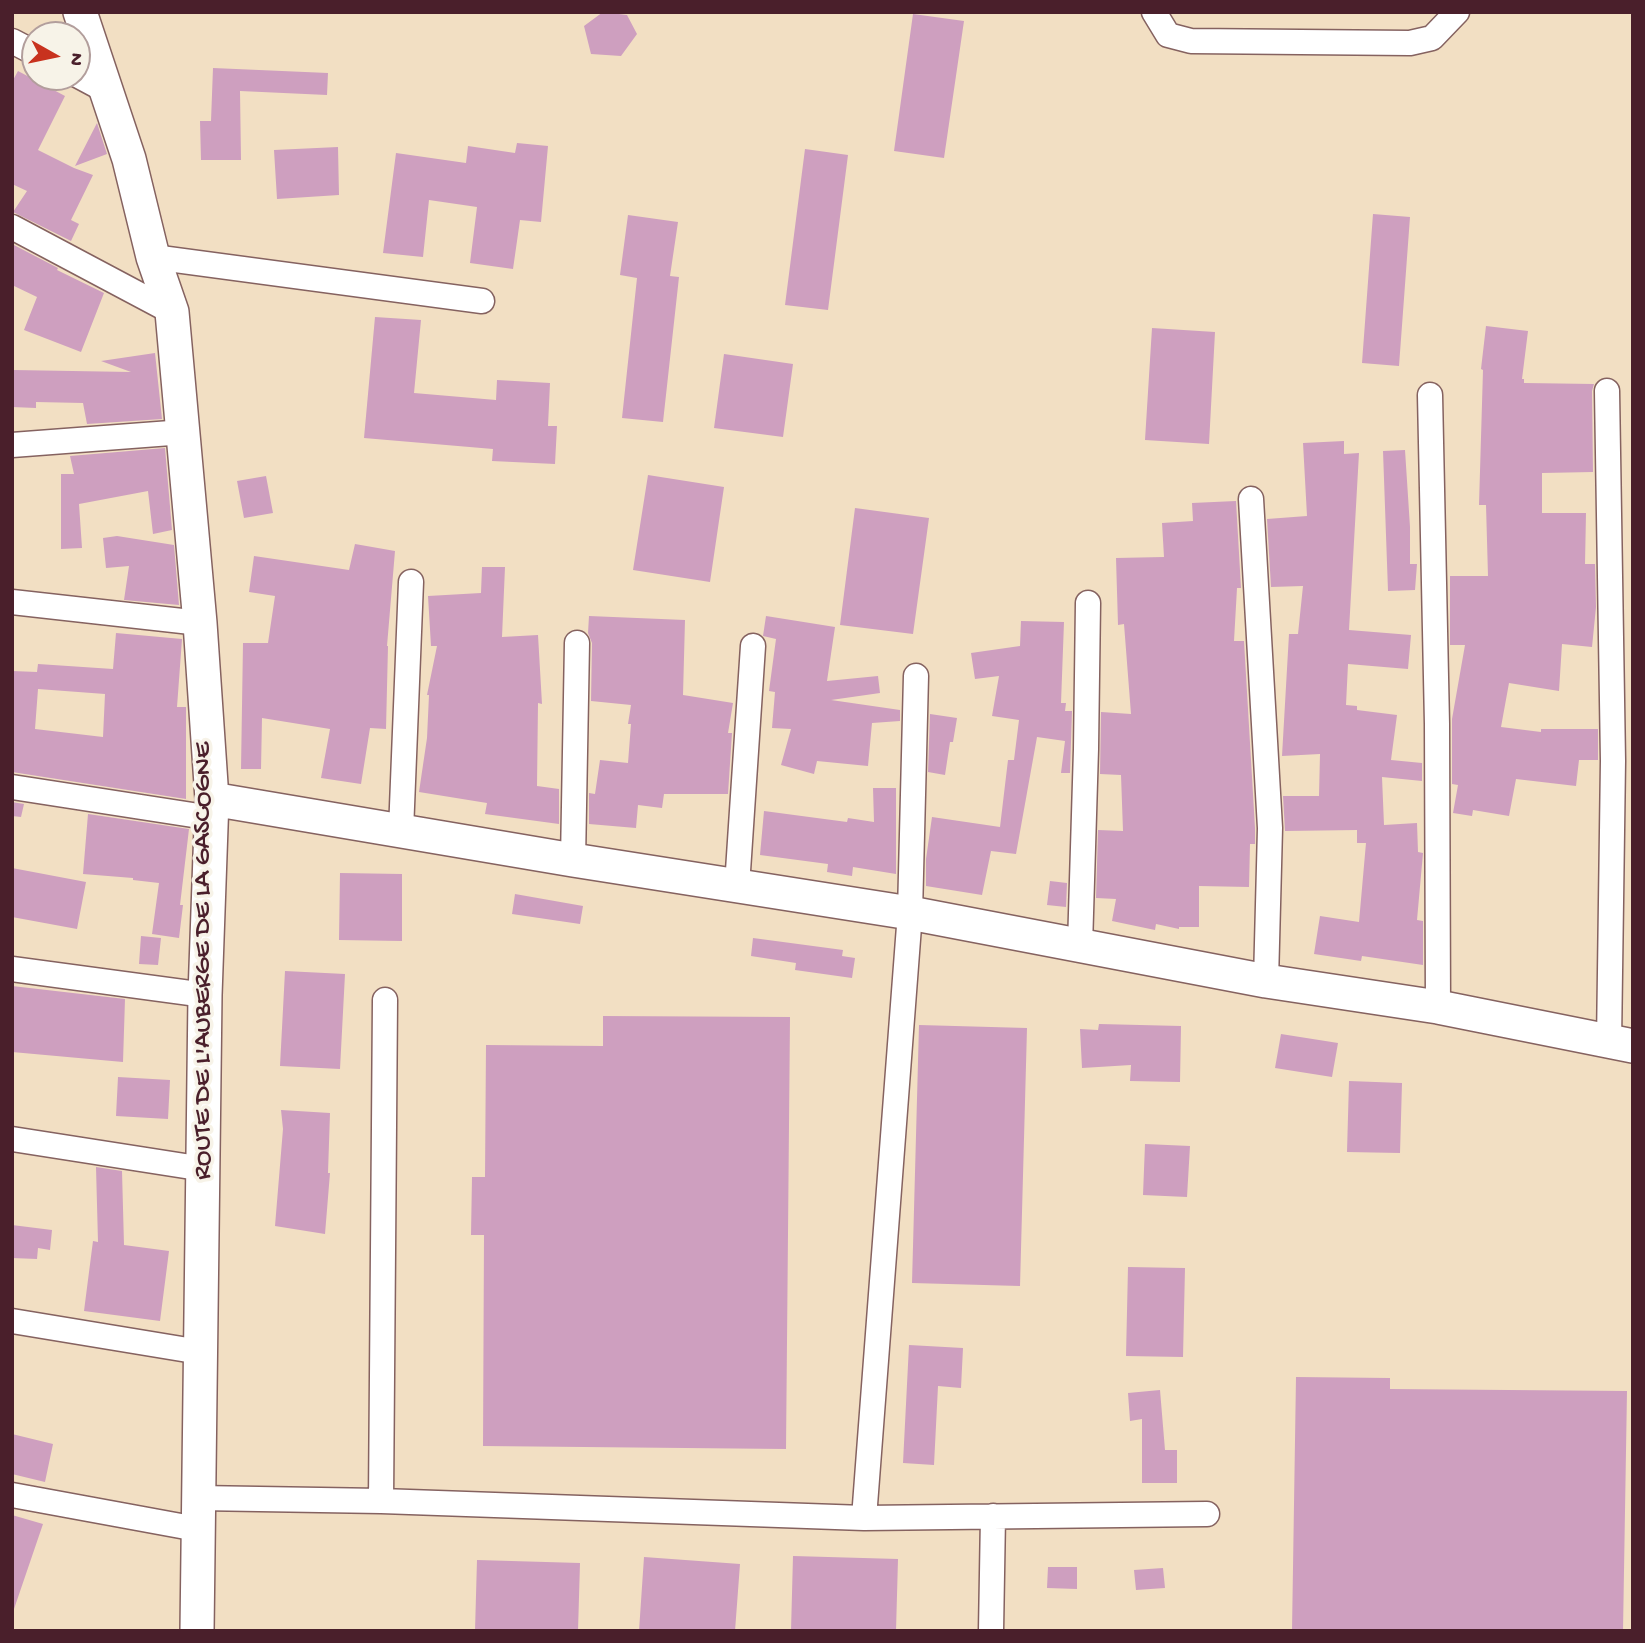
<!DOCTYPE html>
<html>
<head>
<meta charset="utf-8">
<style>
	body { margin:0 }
	#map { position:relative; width:1645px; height:1643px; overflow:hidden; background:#f2dfc3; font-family:"Gochi Hand",sans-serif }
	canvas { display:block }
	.frame { position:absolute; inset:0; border:14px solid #4a1f2b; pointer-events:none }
	.north { position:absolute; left:21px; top:21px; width:70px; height:70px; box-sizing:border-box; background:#f7f3e8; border:2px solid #b29e9c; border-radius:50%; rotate:99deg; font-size:19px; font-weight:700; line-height:28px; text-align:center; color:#4a1f2b }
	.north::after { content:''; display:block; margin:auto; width:24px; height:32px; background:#c8321e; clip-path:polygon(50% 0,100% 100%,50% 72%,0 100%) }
</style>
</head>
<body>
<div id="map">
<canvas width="1645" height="1643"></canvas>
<div class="frame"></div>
<div class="north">N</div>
</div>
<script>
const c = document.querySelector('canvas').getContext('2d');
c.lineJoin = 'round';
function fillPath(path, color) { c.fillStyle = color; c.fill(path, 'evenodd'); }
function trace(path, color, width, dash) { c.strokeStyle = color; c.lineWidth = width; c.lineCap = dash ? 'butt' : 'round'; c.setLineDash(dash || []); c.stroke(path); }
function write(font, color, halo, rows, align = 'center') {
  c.font = font + ' "Gochi Hand",sans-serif'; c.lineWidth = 7; c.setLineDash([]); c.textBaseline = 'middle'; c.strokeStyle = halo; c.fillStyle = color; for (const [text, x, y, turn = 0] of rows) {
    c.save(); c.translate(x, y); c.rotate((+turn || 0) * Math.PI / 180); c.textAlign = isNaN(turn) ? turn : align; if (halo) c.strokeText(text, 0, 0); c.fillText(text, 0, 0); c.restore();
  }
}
fillPath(new Path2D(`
	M603 12 627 15 637 34 621 56 591 54 584 26Z
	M913 14 964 21 944 158 894 151Z
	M213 68 328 73 327 95 240 91 241 160H201L200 121H211Z
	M18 71 65 96 38 150 74 168 93 175 71 220 79 224 71 241 13 212 27 191 12 184V82Z
	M97 123 107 154 75 166Z
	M517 143 548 146 541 222 520 220 513 269 470 263 477 207 429 200 423 257 383 253 396 153 466 163 468 146 515 153Z
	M338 147 339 195 277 199 274 150Z
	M805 149 848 155 828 310 785 305Z
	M1373 214 1410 217 1399 366 1362 363Z
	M628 215 678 222 670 276 679 277 663 422 622 418 637 278 620 275Z
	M12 244 58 268 57 270 104 293 81 352 24 330 37 297 12 285Z
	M375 317 421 320 414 393 496 400 497 380 550 383 548 426H557L555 464 492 461 493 449 364 438Z
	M1486 326 1528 331 1522 379H1524V383L1594 384 1592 391 1593 472 1542 473V513H1586L1585 564H1595L1596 607 1592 647 1562 644 1559 691 1509 683 1501 727 1541 732V729H1598V760H1579L1576 786 1516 779 1509 816 1473 810 1472 816 1453 813 1458 785 1452 784V719L1465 645H1450V576H1488L1486 505H1479L1483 370 1481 369Z
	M1152 328 1215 332 1209 444 1145 440Z
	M155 353 162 419 87 424 83 403 36 402V408L12 407 13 370 131 372 101 361Z
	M724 354 793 364 783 437 714 428Z
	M1344 441V454L1359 453 1349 630 1411 635 1408 669 1348 664 1346 705 1357 706V710L1397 715 1391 760 1422 763V781L1382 777 1384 825 1417 823 1418 852 1423 853 1417 920 1423 921V965L1362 956 1361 961 1314 954 1320 916 1359 922 1366 843H1357V830L1285 831 1283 796H1319L1320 754 1282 756 1289 634H1298L1303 586 1271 587 1267 519 1307 516 1303 443Z
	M165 448 172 530 153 534 148 491 79 504 82 548 61 549V474H74L70 456Z
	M1405 450 1410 527V564H1417L1415 590 1388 591 1383 451Z
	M648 475 724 487 710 582 633 570Z
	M266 476 273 513 244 518 237 481Z
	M1236 501 1241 588H1237L1234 641H1244L1255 828V844H1250L1249 887 1199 886V927H1179V929L1156 924 1155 930 1112 921 1116 899 1096 898 1098 830 1123 831 1121 775 1100 774 1101 712 1131 714 1124 624 1118 625 1116 558 1164 557 1162 523 1193 521 1192 503Z
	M855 508 929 518 913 634 840 625Z
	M117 536 174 545 179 605 124 600 129 566 106 568 103 538Z
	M355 544 395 551 387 646H388L386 729 370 728 361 784 321 778 330 729 262 718 261 769H241L243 643H268L275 596 249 592 254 556 349 570Z
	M482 567H505L502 637 538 635 542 704 538 703 537 786 559 789V824L485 814 487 803 419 792 427 738 429 695H427L437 646H431L428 596 481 593Z
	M589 616 685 620 683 695 733 703 728 733H732L728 794H664L662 808 638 805 636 828 589 824V793L595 794 600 760 628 763 631 724H628L631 705 591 701 592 643 588 633Z
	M766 616 835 627 827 681 878 676 880 693 831 700 900 710V721L872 723 868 766 817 761 814 774 781 765 791 729 772 728 775 692 769 691 776 639 763 636Z
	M1021 621 1064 622 1061 703H1066L1065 711H1072L1070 773H1061L1065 741 1037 737 1016 854 991 851 982 895 926 886V859L932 817 1000 827 1008 760H1014L1019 720 992 716 999 676 975 679 971 653 1020 646Z
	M116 633 182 639 177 707H186V799L12 772V671L37 672 38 664 113 669ZM38 689 105 694 103 737 35 729Z
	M930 714 957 718 953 742H950L945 775 928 772Z
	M873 788H896V874L853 867 852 876 827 872 828 864 760 855 764 811 847 822 848 818 874 822Z
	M12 802 24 804 21 817 12 816Z
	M88 814 189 829 180 905H183L179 938 152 934 159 883 133 880V878L83 874Z
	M12 868 86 882 77 929 12 917Z
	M340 873 402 874V941L339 940Z
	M1050 881 1067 883 1066 907 1047 905Z
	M515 894 583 906 580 924 512 914Z
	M141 936 161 938 158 965 139 964Z
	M753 938 843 950 842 956 855 958 852 978 795 970 796 963 751 956Z
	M285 971 345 974 340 1069 280 1066Z
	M12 986 125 999 123 1062 12 1052Z
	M603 1016 790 1017 786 1449 483 1446 484 1235H471L472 1177H485L486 1045 603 1046Z
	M1099 1024 1181 1026 1180 1082 1130 1081 1131 1065 1082 1068 1080 1029 1098 1030Z
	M919 1025 1027 1028 1020 1286 912 1283Z
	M1281 1034 1338 1043 1332 1077 1275 1068Z
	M118 1077 170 1080 168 1119 116 1116Z
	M1349 1081 1402 1083 1400 1153 1347 1152Z
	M281 1110 330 1113 328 1173H330L325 1234 275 1226 283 1129Z
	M1145 1144 1190 1146 1187 1197 1143 1195Z
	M96 1167 122 1171 124 1245 169 1251 160 1321 84 1311 93 1241 98 1242Z
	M12 1225 52 1230 50 1250 38 1248 37 1259 12 1258Z
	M1128 1267 1185 1268 1183 1357 1126 1356Z
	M909 1345 963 1348 961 1388 938 1386 934 1465 903 1463Z
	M1296 1377 1390 1378V1389L1627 1391 1623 1631H1292Z
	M1160 1390 1165 1450H1177V1483H1142V1419L1130 1421 1128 1393Z
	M12 1434 53 1444 45 1482 12 1474Z
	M12 1515 43 1524 14 1609H12Z
	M793 1556 898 1559 896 1631H791Z
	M644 1557 740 1564 735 1631H639Z
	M477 1560 580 1563 578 1631H475Z
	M1048 1567H1077V1589L1047 1588Z
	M1163 1568 1165 1588 1136 1590 1134 1570Z`), '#ce9fbf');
const street = new Path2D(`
	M1154 12 1168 35 1191 41 1410 43 1432 38 1457 12
	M12 41 35 53
	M77 75 105 90
	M12 227 172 312
	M153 257 482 301
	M1607 391 1613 761 1609 1042
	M1430 395 1437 724 1438 1007
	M12 445 184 432
	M1251 499 1270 828 1266 981
	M12 602 200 623
	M12 787 212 818
	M401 831 411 582
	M573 860 577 643
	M737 886 753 646
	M1080 946 1086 749 1088 603
	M12 969 205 995
	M12 1139 204 1169
	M12 1321 200 1352
	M12 1495 197 1529
	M198 1498 381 1501 864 1518 1207 1514
	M381 1501 385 1000
	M864 1518 910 913 916 676
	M991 1631 993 1516`);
const secondary = new Path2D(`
	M80 12 129 159 153 257 172 312 200 623 212 799 205 995 197 1631
	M212 799 573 860 910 913 1266 981 1438 1007 1633 1046`);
trace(street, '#856260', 27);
trace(secondary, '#856260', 36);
trace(street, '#fff', 24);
trace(secondary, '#fff', 33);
write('26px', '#4a1f2b', '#f7f3e8', [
	["ROUTE DE L'AUBERGE DE LA GASCOGNE",205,961,-90]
]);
</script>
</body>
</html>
